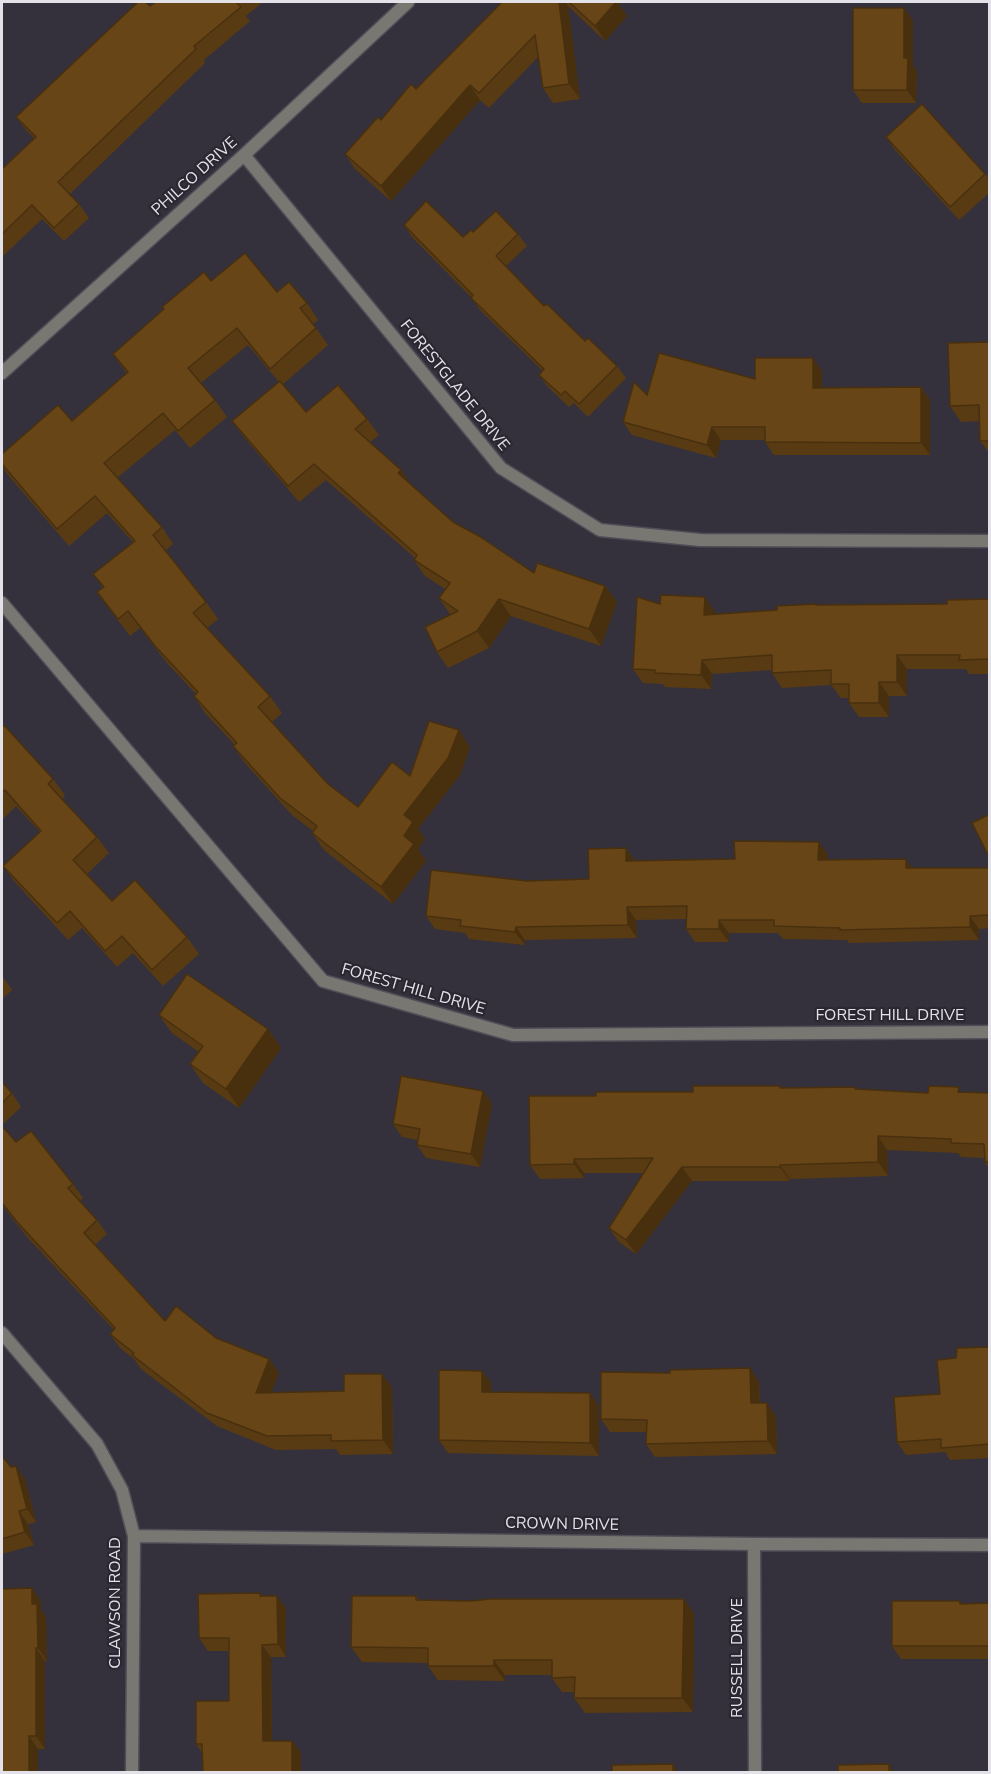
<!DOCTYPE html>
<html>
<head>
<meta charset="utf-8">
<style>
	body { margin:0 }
	#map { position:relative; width:991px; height:1774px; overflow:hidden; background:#35313c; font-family:"Nunito Sans",sans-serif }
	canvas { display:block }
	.frame { position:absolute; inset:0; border:3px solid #e4e2e9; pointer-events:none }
</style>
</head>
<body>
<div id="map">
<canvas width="991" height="1774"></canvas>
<div class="frame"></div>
</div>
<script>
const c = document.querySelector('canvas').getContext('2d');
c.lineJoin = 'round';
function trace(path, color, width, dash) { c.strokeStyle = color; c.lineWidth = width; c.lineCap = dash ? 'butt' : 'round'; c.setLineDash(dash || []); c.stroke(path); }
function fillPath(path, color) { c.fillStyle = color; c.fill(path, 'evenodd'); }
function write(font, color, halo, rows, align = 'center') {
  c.font = font + ' "Nunito Sans",sans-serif'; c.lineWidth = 4.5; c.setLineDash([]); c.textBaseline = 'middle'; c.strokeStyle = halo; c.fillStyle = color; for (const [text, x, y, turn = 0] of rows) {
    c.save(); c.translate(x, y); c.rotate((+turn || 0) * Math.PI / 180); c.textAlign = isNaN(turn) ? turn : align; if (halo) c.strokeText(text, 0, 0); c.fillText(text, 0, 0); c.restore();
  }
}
const minor = new Path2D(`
	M244 155 501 468 600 530 700 540 990 541
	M2 373 244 155 408 2
	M2 603 323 981 513 1035 990 1032
	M2 1333 97 1444 122 1490 134 1536 132 1772
	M134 1536 754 1544 990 1545
	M754 1544 755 1772`);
trace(minor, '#514d58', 15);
trace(minor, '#797771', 12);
fillPath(new Path2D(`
	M156 2H263L246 16 250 21 204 60 205 63 70 194 79 204 89 218 64 241 42 219 2 257V169L34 138 26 130 16 117Z
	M502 2H622L619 5 627 16 605 41 568 6 580 99 553 103 543 88 538 57 489 108 480 100 391 201 355 169 345 154 381 120 416 89Z
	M904 8 913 21V66L917 71 916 103H862L853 90Z
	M886 137 985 174 990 180V192L959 220 895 150Z
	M404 225 463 237 473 232 518 234 527 246 506 266 544 306 585 341 617 366 626 378 588 417 574 403 569 407 548 387 539 375 543 371 480 310 471 297 412 237Z
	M211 281 277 292 307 303 318 320 313 324 328 345 282 385 306 412 367 419 379 435 370 442 401 470 411 485 453 522 534 573 605 586 617 602 601 646 511 616 489 648 448 668 437 652 450 614 439 598 445 589 425 576 414 560 415 558 326 480 299 502 244 437 232 421 279 382 248 345 201 383 215 400 227 417 190 448 175 430 117 478 162 527 173 544 165 551 206 602 218 619 207 628 270 696 282 713 272 722 328 784 358 807 410 776 470 747 460 775 418 829 425 839 418 849 426 861 393 904 324 850 312 833 313 831 292 815 245 763 233 746 235 745 205 713 194 696 196 694 167 663 140 628 130 636 109 609 97 592 103 588 93 574 133 542 107 513 69 546 8 475 2 466V454L72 421 127 374 113 354Z
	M990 342V454L980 441V421L961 422 950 406Z
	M822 371V388L921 387 930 400V455H774L765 442V440H721L716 458 632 435 623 422 647 395 755 379Z
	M990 599V674H969L966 669H907V696H889V717H859L849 703V698H841L831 685 782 688 772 673V670L712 674 711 689 665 687 663 684 643 683 633 669 660 604 715 612V614L777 610 817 605 947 604Z
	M2 728 53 779 65 795 62 799 97 837 109 853 87 874 112 901 187 937 199 954 163 986 133 953 117 967 82 928 68 940 15 882 3 866 40 832 16 806 2 820Z
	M626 848 634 861 735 859 828 855V860L912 868H990V928L979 929V940L849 943 847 940 783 939 778 933H729V942H695L686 929V919L636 920 637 938 525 940V945L469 939 465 933 435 929 426 916 527 881 589 879Z
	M2 976 12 990 2 999Z
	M159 1015 268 1029 281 1048 239 1108 203 1083 190 1064 199 1052 172 1033Z
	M2 1082 12 1093 21 1107 2 1125Z
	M780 1086 782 1088 857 1089 928 1093 962 1092 990 1093V1170L985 1162 984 1158 961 1157 958 1153 887 1150 888 1176 790 1179V1181H692L636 1254 619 1242 609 1228 644 1173H584V1178L540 1179 530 1165 596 1096 693 1092Z
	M483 1091 492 1104 480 1167 426 1158 417 1145 418 1140 402 1137 393 1124Z
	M2 1126 16 1142 73 1184 83 1198 80 1201 97 1220 107 1234 95 1245 165 1321 216 1338 269 1359 279 1373 271 1393 344 1391 392 1387 393 1454 340 1455 336 1449 276 1450 217 1426 141 1369 134 1359 120 1348 110 1334 114 1330 27 1237 2 1205Z
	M990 1347V1458L950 1460 945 1452 906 1455 897 1442 940 1394Z
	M482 1371 491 1383V1392L599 1406V1456L448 1453 439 1440Z
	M759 1381 760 1403 776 1416 777 1454 655 1457 646 1444V1432H610L601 1419Z
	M2 1456 11 1467 25 1479 36 1522 28 1524 34 1545 2 1554Z
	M262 1596 286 1608V1657H271L272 1741H292L301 1753V1773H203V1754L196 1744 229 1701V1651H208L199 1638Z
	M416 1596 419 1600 471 1601 684 1599 694 1614 693 1712 585 1713 574 1698V1692H562L552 1678V1675H505V1681L438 1680 428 1666V1663L362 1662 351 1647Z
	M41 1601V1610L46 1617 47 1661H45V1749H38V1773H2Z
	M960 1601 962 1604 990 1603V1659H901L892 1646Z`), '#593b13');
fillPath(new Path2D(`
	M559 2H565L568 6 580 99 569 84Z
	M613 2H622L619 5 627 16 605 41 595 26Z
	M904 8 913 21V66L917 71 916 103 907 90 904 58Z
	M470 85 480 100 391 201 381 186Z
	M813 358 822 371V401L813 388Z
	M921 387 930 400V455L921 443Z
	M712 427 721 440 716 458 707 445Z
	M401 470 412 486 398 473Z
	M605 586 617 602 601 646 589 629Z
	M705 597 715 612 714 629 704 615Z
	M499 599 511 616 489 648 477 631Z
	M897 655 907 669V696L897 682Z
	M702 660 712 674 711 689 701 675Z
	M879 682 889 696V717L879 703Z
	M459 730 470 747 460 775 418 829 425 839 418 849 426 861 393 904 381 887 404 836V815Z
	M819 842 828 855V873L818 860Z
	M626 848 635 861H626Z
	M906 859 915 872 906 868Z
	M627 907 636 920 637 938 628 925Z
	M970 916 979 929V940L970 927Z
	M719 920 729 933V942L719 929Z
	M516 927 525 940V945L515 932Z
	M268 1029 281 1048 239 1108 226 1089Z
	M483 1091 492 1104 480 1167 471 1154Z
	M878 1136 887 1150 888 1176 878 1162Z
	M574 1159 584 1173V1178L574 1164Z
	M780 1165 790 1179V1181L780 1167Z
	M682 1167 692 1181 636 1254 626 1240Z
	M269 1359 279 1373 265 1407 256 1393Z
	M750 1368 759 1381 760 1416 751 1403Z
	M482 1371 491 1383V1405L482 1392Z
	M382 1374 392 1387 393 1454 383 1440Z
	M590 1393 599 1406V1456L590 1443Z
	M767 1403 776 1416 777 1454 768 1441Z
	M16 1466 25 1479 36 1522 27 1509Z
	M19 1511 28 1524 34 1545 25 1532Z
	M32 1588 41 1601V1610L46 1617 47 1661 38 1648 32 1604Z
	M277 1596 286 1608V1657L278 1644Z
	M684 1599 694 1614 693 1712 682 1698Z
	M262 1645 271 1657 272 1754 263 1741Z
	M36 1648 45 1661V1749L36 1736Z
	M494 1660 505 1675V1681L494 1666Z
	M29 1736 38 1749V1773H29Z
	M292 1741 301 1753V1773H292Z
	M673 1764 679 1773H673Z
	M889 1764 894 1773H889Z`), '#48300f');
const building = new Path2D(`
	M138 2H145L150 6 156 2H237H236L241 7 194 46 196 49 58 182 79 204 54 228 32 205 2 234V169L36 137 16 117Z
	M502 2H559L569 84 543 88 535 35 479 93 470 85 381 186 345 154 378 117 381 120 411 84 416 89Z
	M569 2H616L595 26Z
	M853 8H904V58H908L907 90H853Z
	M922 104 985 174 950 207 886 137Z
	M426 201 463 237 471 230 473 232 496 211 518 234 496 256 544 306 547 304 585 341 588 338 617 366 579 404 565 391 561 395 539 375 544 369 471 298 473 295 404 225Z
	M245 253 277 292 289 282 307 303 300 308 316 328 270 369 237 328 188 368 215 400 178 431 163 413 104 463 162 527 153 535 206 602 193 613 270 696 258 707 328 784 358 807 392 762 410 776 429 721 459 730 448 758 404 815 413 822 404 836 414 844 381 887 312 833 317 826 280 798 233 746 237 743 194 696 198 692 155 646 128 611 118 619 97 592 104 587 93 574 135 541 95 496 57 529 2 464V454L58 405 72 421 128 372 113 354 164 309 162 307 204 272 211 281Z
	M990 342V441H980L979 405 950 406 948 343Z
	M659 353 755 379V358H813V388L921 387V443L765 442V427H712L707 445 623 422 634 382 647 395Z
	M280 381 306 412 338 385 367 419 355 429 401 470 398 473 453 522 479 536 534 573 537 563 605 586 589 629 499 599 477 631 437 652 425 627 458 611 439 598 450 583 414 560 417 555 314 464 288 486 232 421Z
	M661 595 705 597 704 615 777 610V606L816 604V605L947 604V600L990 599V659L959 660 960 655H897V682H879V703H849V684H831V670L772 673V655L702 660 701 675 655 673V670L633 669 637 597 660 604Z
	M4 725 53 779 48 784 97 837 73 860 112 901 135 880 187 937 152 970 122 936 105 951 70 911 57 923 3 866 41 831 5 790 2 792V728Z
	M990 814V859L972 823Z
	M734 841 819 842 818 860 906 859V868H990V915L970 916V927L840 930V928L774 926V920H719V929H686L687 906 627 907 628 925 516 927 515 932 460 926 461 920 426 916 431 870 527 881 589 879 588 849 626 848V861L735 859Z
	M187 974 268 1029 226 1089 190 1064 203 1046 159 1015Z
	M401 1076 483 1091 471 1154 417 1145 420 1129 393 1124Z
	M2 1082 12 1093 2 1103Z
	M693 1086H780V1088L855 1087V1089L928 1093 929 1086 959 1087 958 1092 990 1093V1162H985L984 1144 951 1143V1139L878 1136V1162L780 1165V1167H682L626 1240 609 1228 653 1158 574 1159V1164L530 1165 529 1096H596V1092H693Z
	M2 1126 16 1142 31 1131 73 1184 68 1188 97 1220 84 1233 165 1321 176 1306 216 1338 269 1359 256 1393 344 1391V1374H382L383 1440 331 1441V1435L267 1436 207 1413 132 1355 134 1353 110 1334 115 1328 18 1223 2 1203Z
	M990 1347V1444L941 1448V1439L897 1442 894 1397 940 1394 937 1360 956 1358 957 1348Z
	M750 1368 751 1403H767L768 1441 646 1444 647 1420 601 1419V1372L670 1373V1370Z
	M439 1370 482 1371V1392L590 1393V1443L439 1440Z
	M2 1456 11 1467 16 1466 27 1509 19 1511 25 1532 2 1539Z
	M32 1588V1604H37L38 1648H36V1736H29V1773H2V1589Z
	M260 1593V1596H277L278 1644 262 1645 263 1741H292V1773H203L202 1744H196V1701H229V1638H199L198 1594Z
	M352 1596H416V1600L471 1601 490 1599H684L682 1698H574L575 1677 552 1678V1660H494V1666H428V1648L351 1647Z
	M892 1601H960V1604L990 1603V1646H892Z
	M673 1764V1773H612V1765Z
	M889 1764V1773H838V1765Z`);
fillPath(building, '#674516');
trace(building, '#48300f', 1.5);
write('16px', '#e4e2e9', '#2b2732', [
	["PHILCO DRIVE",195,177,-42],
	["FORESTGLADE DRIVE",454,386,51],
	["FOREST HILL DRIVE",413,990,16],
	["FOREST HILL DRIVE",890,1016],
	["CROWN DRIVE",562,1525,1],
	["CLAWSON ROAD",116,1603,-90],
	["RUSSELL DRIVE",738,1658,-90]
]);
</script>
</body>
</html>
